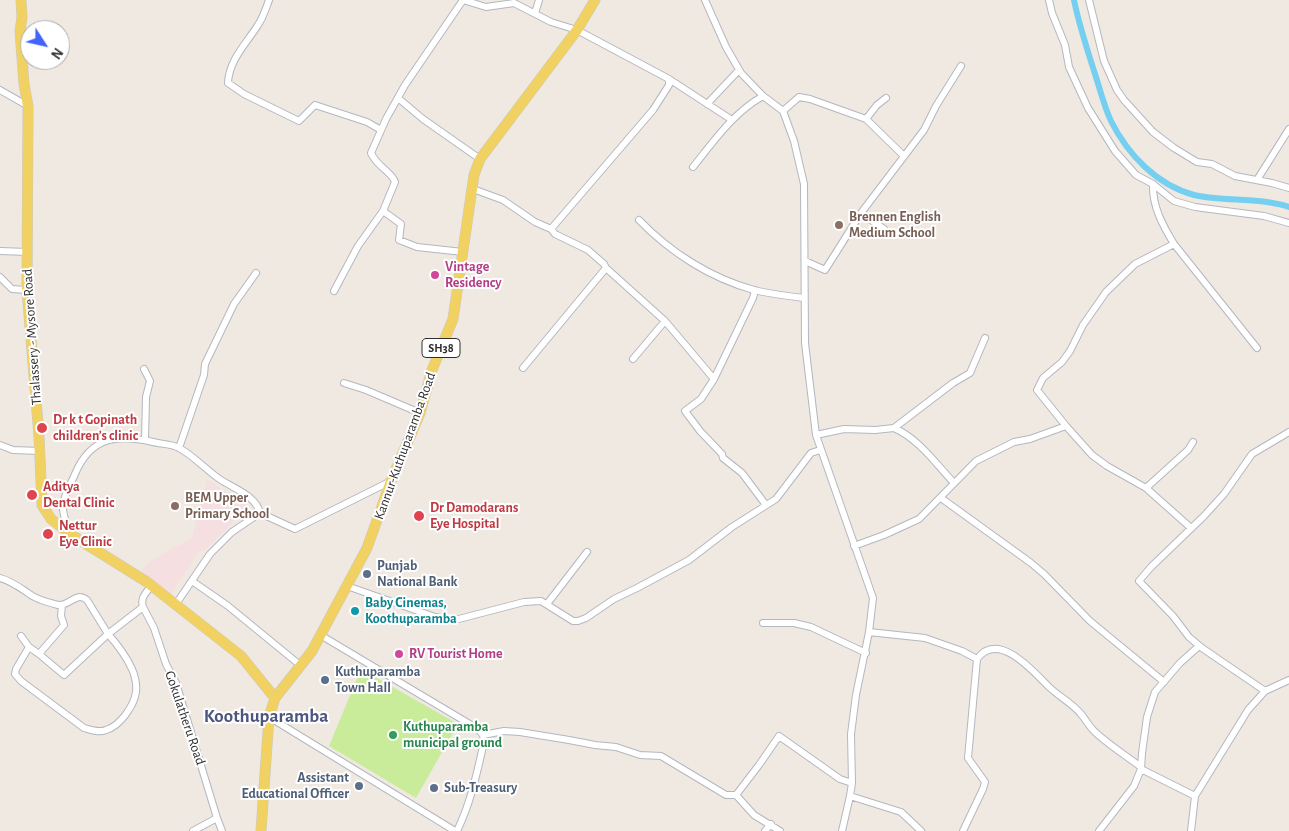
<!DOCTYPE html>
<html>
<head>
<meta charset="utf-8">
<style>
	body { margin:0 }
	#map { position:relative; width:1289px; height:831px; overflow:hidden; background:#efe9e1; font-family:"Alegreya Sans",sans-serif }
	canvas { display:block }
	.north { position:absolute; left:20px; top:20px; width:50px; height:50px; box-sizing:border-box; background:#fff; border:1px solid #ababab; border-radius:50%; rotate:125deg; font-size:14px; font-weight:700; line-height:20px; text-align:center; color:#2e2e2e }
	.north::after { content:''; display:block; margin:auto; width:18px; height:22px; background:#4264fb; clip-path:polygon(50% 0,100% 100%,50% 72%,0 100%) }
</style>
</head>
<body>
<div id="map">
<canvas width="1289" height="831"></canvas>
<div class="north">N</div>
</div>
<script>
const c = document.querySelector('canvas').getContext('2d');
c.lineJoin = 'round';
function fillPath(path, color) { c.fillStyle = color; c.fill(path, 'evenodd'); }
function trace(path, color, width, dash) { c.strokeStyle = color; c.lineWidth = width; c.lineCap = dash ? 'butt' : 'round'; c.setLineDash(dash || []); c.stroke(path); }
function write(font, color, halo, rows, align = 'center') {
  c.font = font + ' "Alegreya Sans",sans-serif'; c.lineWidth = 4; c.setLineDash([]); c.textBaseline = 'middle'; c.strokeStyle = halo; c.fillStyle = color; for (const [text, x, y, turn = 0] of rows) {
    c.save(); c.translate(x, y); c.rotate((+turn || 0) * Math.PI / 180); c.textAlign = isNaN(turn) ? turn : align; if (halo) c.strokeText(text, 0, 0); c.fillText(text, 0, 0); c.restore();
  }
}
fillPath(new Path2D(`
	M207 479 248 507 204 551H199L171 594 141 571 150 561 192 538Z`), '#f5dfe0');
fillPath(new Path2D(`
	M361 669 458 724 416 798 329 746Z`), '#c9ec9a');
trace(new Path2D(`
	M1074 0C1079 25 1087 49 1095 74 1100 89 1104 106 1111 121 1128 155 1157 185 1194 195 1225 202 1259 197 1289 207`), '#75cff0', 6);
const minor = new Path2D(`
	M269 0C266 8 263 18 258 25 246 44 229 60 228 83L244 94 299 121 315 105 367 122 381 130
	M463 0 486 7 514 3 551 22 577 30 669 79V85L653 110 551 229
	M705 0 726 47 741 73 763 96 783 111 794 141 804 184 805 343 816 435 873 598 869 632 856 695 851 734 852 783 850 796 842 831
	M1049 0 1052 13 1065 45 1069 67 1088 108 1115 151 1136 175 1153 184 1174 201 1195 207 1264 216 1289 223
	M1089 0 1104 61 1117 90 1124 100 1153 132 1174 148 1197 162 1212 164 1235 176 1272 183 1289 188
	M535 13 539 0
	M669 79 732 120
	M0 90 28 106
	M398 98 423 119 480 159
	M707 104 739 70
	M783 111 799 97 810 99 866 119 904 156
	M866 119 877 105 886 98
	M693 167C714 141 733 113 763 96
	M1257 180 1289 129
	M1153 184C1152 206 1163 226 1174 244L1257 348
	M473 189 503 200 535 222 551 229 555 234 588 250 604 264 606 268 665 321 714 379
	M861 213 884 229
	M639 220C670 252 710 278 754 290 770 294 787 296 804 298
	M0 251 28 252
	M463 252 417 247 399 240 401 224 383 211 395 182C392 172 377 167 371 153L386 119 405 85 463 0
	M805 261 825 270 861 213 924 130 936 106 961 66
	M0 277 12 289 27 290
	M755 290 753 298 714 379 701 399 685 411 700 431 722 454 723 458 742 473 766 505
	M334 291 358 246 383 211
	M633 359 665 321
	M523 368 606 268
	M144 369 150 381 146 397 145 440
	M344 383 366 390 420 413
	M1066 426 1037 390 1043 378 1062 362 1070 351 1083 325 1106 292 1135 264 1174 244
	M894 428C919 439 936 464 954 483
	M816 435 844 429 875 430 894 428 953 383 970 373 985 338
	M0 445 13 450 40 451
	M179 448 204 375 205 364 234 304 256 273
	M1146 488 1188 450 1193 442
	M941 498 1031 563 1044 574 1090 621 1164 682
	M69 532C67 525 64 517 63 510 62 498 71 484 75 474 91 436 118 434 153 442 161 444 172 444 179 448 193 455 207 471 221 480 235 489 256 496 260 513
	M854 546 884 535 919 519 976 461 1014 442 1030 439 1066 426 1092 455 1107 466 1146 488 1191 528
	M0 578C11 581 19 587 28 593 35 599 50 603 58 605 70 606 76 591 87 600L108 634 143 607C140 598 146 593 151 586
	M192 581 228 606 300 665
	M347 586 435 617 455 620 524 602 541 601 573 621H578L586 618 614 599 637 588 689 560 732 527 776 499 811 453 820 450
	M176 604 210 554 232 532 260 513 295 529 391 481
	M547 604 587 552
	M143 607 154 628 166 664 176 683 217 818 222 831
	M763 623H794L811 627 866 653
	M869 632 925 638 962 651 977 659C998 630 1033 671 1048 686 1058 696 1072 703 1081 714 1086 720 1089 726 1095 732 1109 745 1125 755 1141 767
	M21 636 29 647 16 669 15 674 21 681 84 728C91 730 99 733 106 730 120 726 134 706 136 692 137 686 135 675 132 669 127 658 116 643 108 634L64 675 39 654
	M322 636 478 729 483 735 484 742C477 773 471 802 457 831
	M29 647 39 654 64 625 61 616 62 605
	M1265 691 1202 648 1189 637 1173 616 1139 581 1151 567 1204 516 1224 494 1252 454 1289 432
	M269 717 455 831
	M483 735 504 731 520 732 569 740 595 745 616 747 640 755 661 756 726 795H736L754 815 780 831
	M1141 769 1195 796
	M736 795 759 765 779 736 840 779 852 783
	M850 796 901 812 921 831
	M193 831 217 818
	M765 831 771 824
	M963 831 983 789 985 782 968 758 977 659
	M1099 831 1134 786 1141 769 1142 753 1147 717 1155 692 1180 663 1199 646
	M1191 831 1195 796 1248 710 1265 691 1289 680`);
const primary = new Path2D(`
	M21 0 22 17 20 31 24 84 28 106 27 290 39 436 42 505 51 519 70 534 147 582 241 656 275 698 269 717 261 831
	M275 698 312 651 367 548 391 481 420 413 432 370 453 319 474 175 480 159 577 30 595 0`);
trace(minor, '#b4b7c1', 8);
trace(primary, '#c9c9c9', 11);
trace(minor, '#fff', 6);
trace(primary, '#f2d163', 10);
for (const [x, y, r, color] of [
	[839,225,5,"#8d6e63"],
	[435,275,5,"#d1479c"],
	[42,428,6,"#e0444e"],
	[32,495,6,"#e0444e"],
	[175,506,5,"#8d6e63"],
	[419,516,6,"#e0444e"],
	[48,534,6,"#e0444e"],
	[367,574,5,"#5c6f8a"],
	[355,611,5,"#0f9aa8"],
	[399,654,5,"#d1479c"],
	[325,680,5,"#5c6f8a"],
	[393,735,5,"#2e9e5b"],
	[359,786,5,"#5c6f8a"],
	[434,788,5,"#5c6f8a"]
]) { const dot = new Path2D(); dot.arc(x, y, r, 0, 2 * Math.PI); c.fillStyle = color; c.fill(dot); trace(dot, '#fff', 2); }
for (const [x, y, w] of [
	[441,348,38]
]) { const box = new Path2D(); box.roundRect(x - w / 2, y - 9.5, w, 19, 4); c.fillStyle = '#fff'; c.fill(box); trace(box, '#2e2e2e', 1); }
write('bold 12px', '#2e2e2e', null, [
	["SH38",441,348]
]);
write('bold 14px', '#785e54', '#fff', [
	["Brennen English",849,217],
	["Medium School",849,233],
	["BEM Upper",185,498],
	["Primary School",185,514]
], 'left');
write('bold 14px', '#b23c85', '#fff', [
	["Vintage",445,267],
	["Residency",445,283],
	["RV Tourist Home",409,654]
], 'left');
write('14px', '#2e2e2e', '#fff', [
	["Thalassery - Mysore Road",32,337,-94],
	["Kannur-Kuthuparamba Road",405,446,-70],
	["Gokulatheru Road",185,718,71]
]);
write('bold 14px', '#be3a42', '#fff', [
	["Dr k t Gopinath",53,420],
	["children’s clinic",53,436],
	["Aditya",43,487],
	["Dental Clinic",43,503],
	["Dr Damodarans",430,508],
	["Eye Hospital",430,524],
	["Nettur",59,526],
	["Eye Clinic",59,542]
], 'left');
write('bold 14px', '#4e5e75', '#fff', [
	["Punjab",377,566],
	["National Bank",377,582],
	["Kuthuparamba",335,672],
	["Town Hall",335,688],
	["Assistant",349,778,"right"],
	["Educational Officer",349,794,"right"],
	["Sub-Treasury",444,788]
], 'left');
write('bold 14px', '#0d838f', '#fff', [
	["Baby Cinemas,",365,603],
	["Koothuparamba",365,619]
], 'left');
write('bold 14px', '#27864d', '#fff', [
	["Kuthuparamba",403,727],
	["municipal ground",403,743]
], 'left');
write('bold 19px', '#4d5680', '#fff', [
	["Koothuparamba",266,716]
]);
</script>
</body>
</html>
